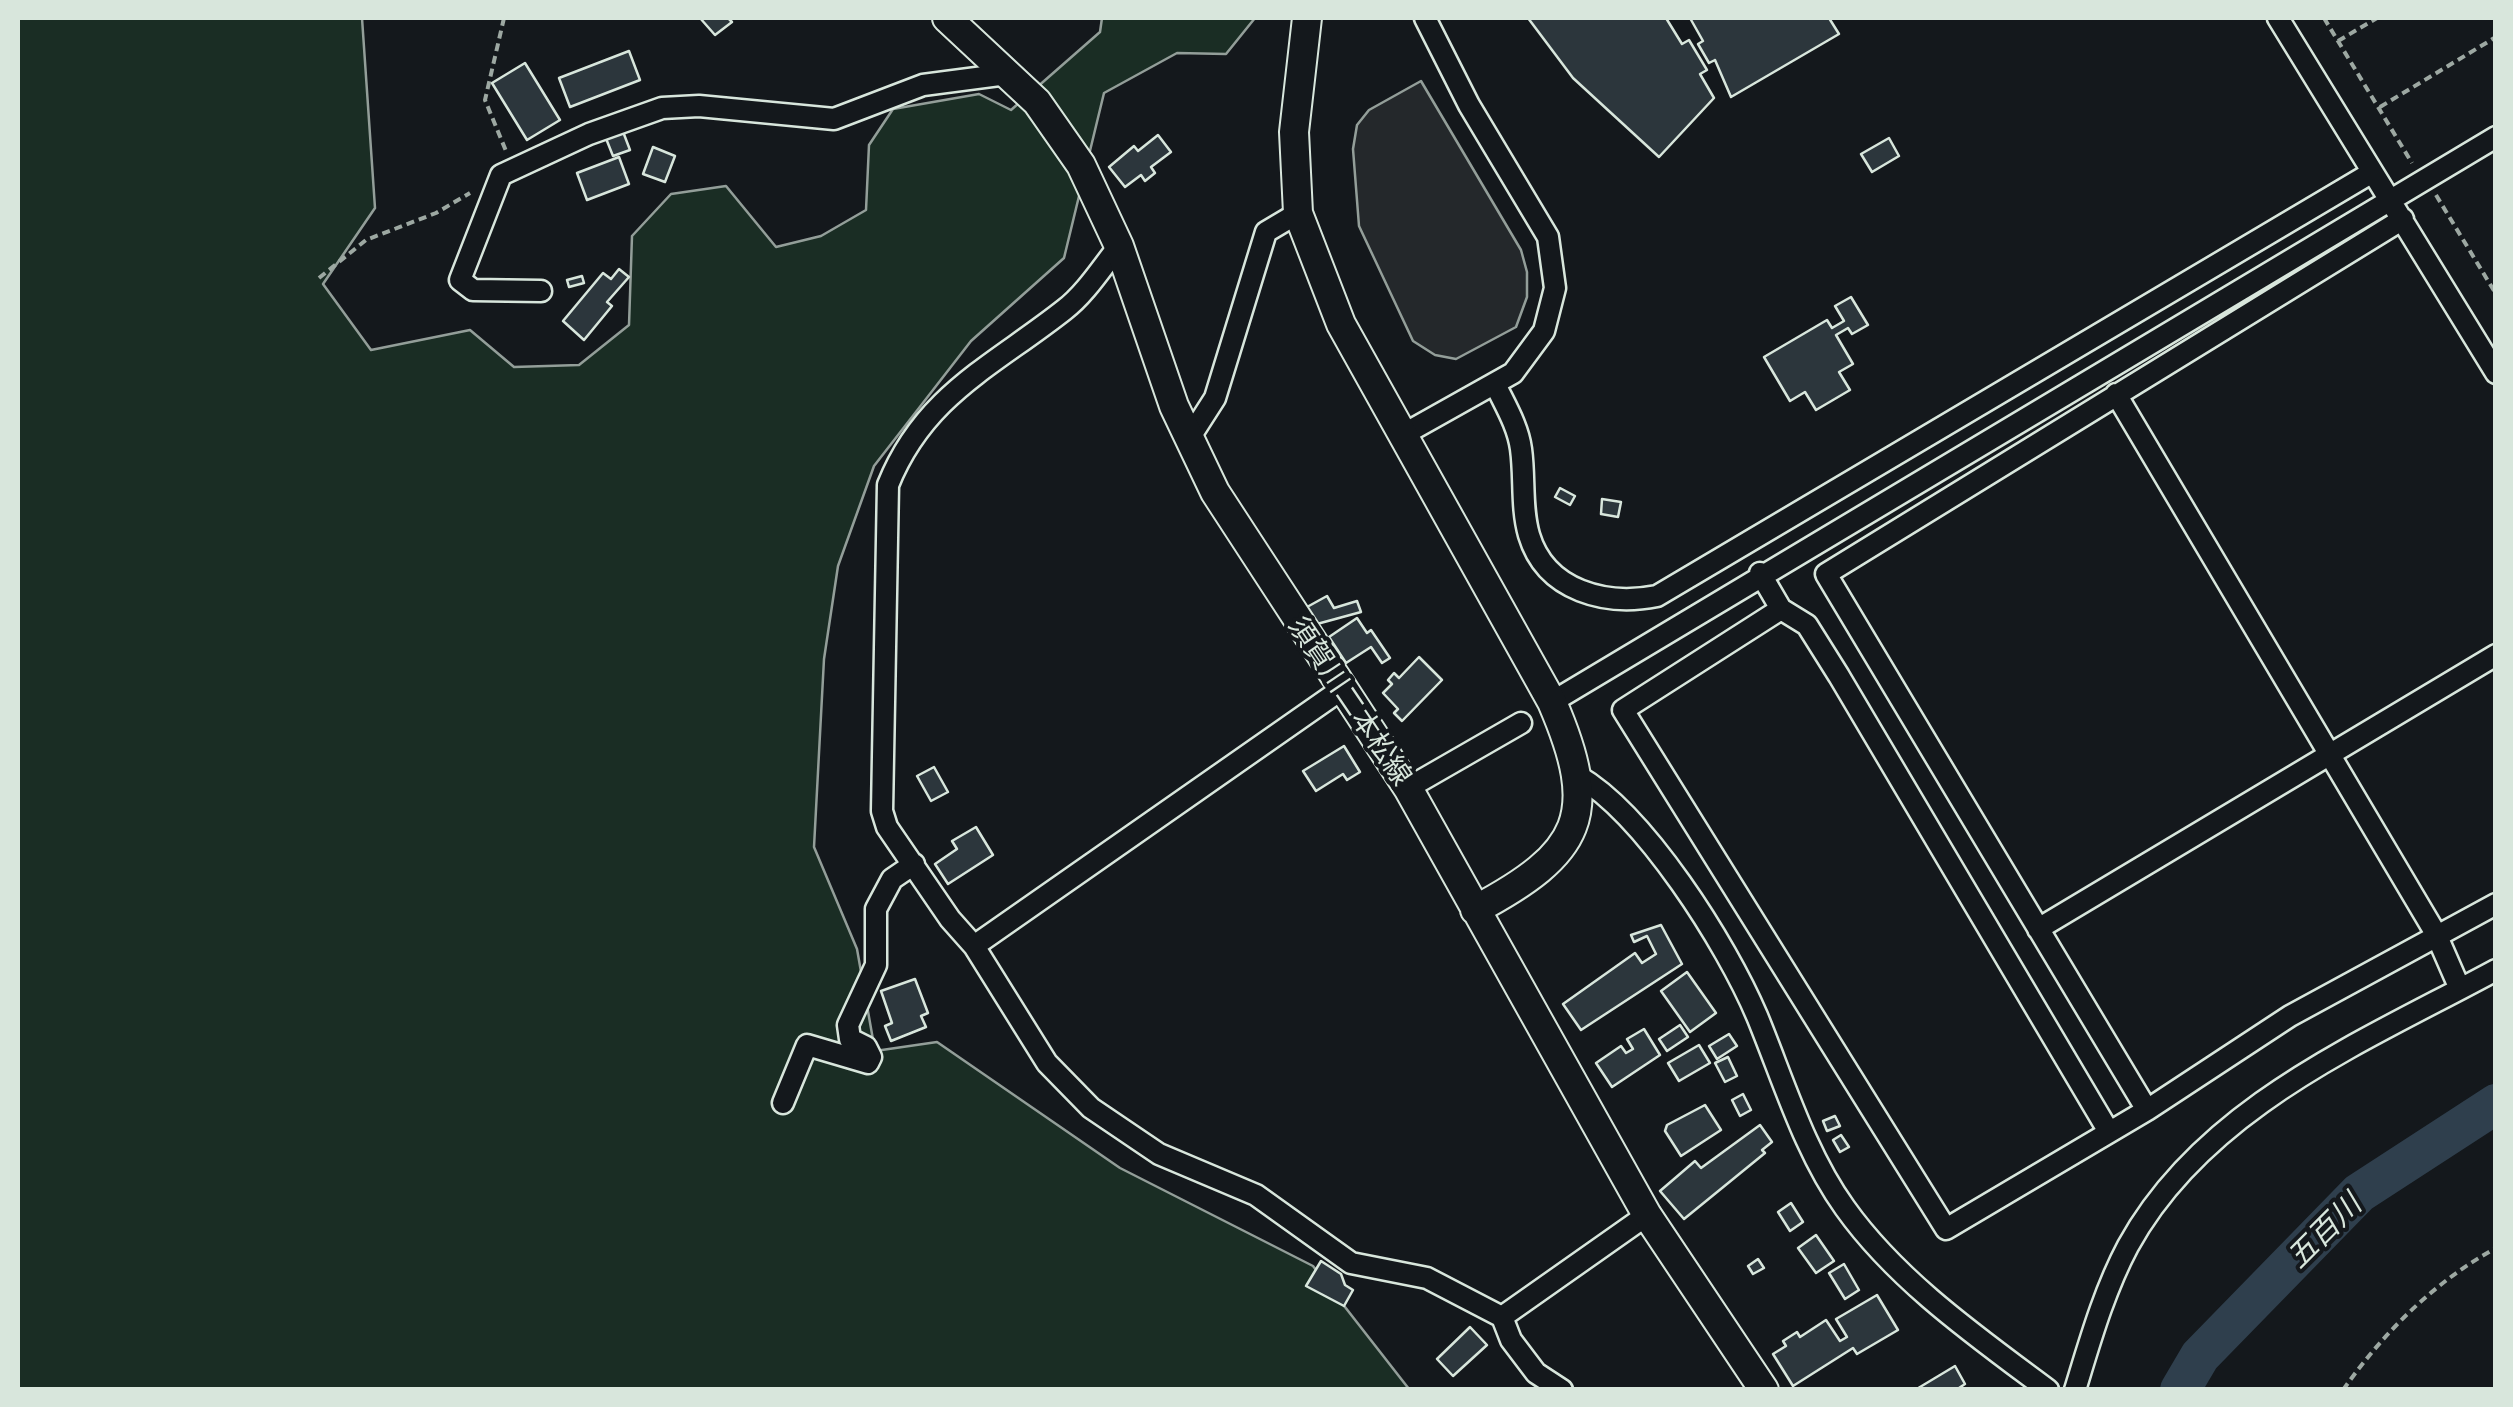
<!DOCTYPE html>
<html>
<head>
<meta charset="utf-8">
<style>
	body { margin:0 }
	#map { position:relative; width:2513px; height:1407px; overflow:hidden; background:#14181c; font-family:Ubuntu,sans-serif }
	canvas { display:block }
	.frame { position:absolute; inset:0; border:20px solid #d8e6dc; pointer-events:none }
</style>
</head>
<body>
<div id="map">
<canvas width="2513" height="1407"></canvas>
<div class="frame"></div>
</div>
<script>
const c = document.querySelector('canvas').getContext('2d');
c.lineJoin = 'round';
function fillPath(path, color) { c.fillStyle = color; c.fill(path, 'evenodd'); }
function trace(path, color, width, dash) { c.strokeStyle = color; c.lineWidth = width; c.lineCap = dash ? 'butt' : 'round'; c.setLineDash(dash || []); c.stroke(path); }
function write(font, color, halo, rows, align = 'center') {
  c.font = font + ' Ubuntu,"Noto Sans JP",sans-serif'; c.lineWidth = 8; c.setLineDash([]); c.textBaseline = 'middle'; c.strokeStyle = halo; c.fillStyle = color; for (const [text, x, y, turn = 0] of rows) {
    c.save(); c.translate(x, y); c.rotate((+turn || 0) * Math.PI / 180); c.textAlign = isNaN(turn) ? turn : align; if (halo) c.strokeText(text, 0, 0); c.fillText(text, 0, 0); c.restore();
  }
}
const green = new Path2D(`
	M18 18H362L375 208 323 284 371 350 470 330 514 367 579 365 629 325 632 236 671 194 726 186 776 247 821 236 866 210 869 145 893 109 979 94 1011 110 1100 32 1102 18H1255L1226 54 1177 53 1104 93 1064 258 971 341 874 466 838 566 824 659 814 847 857 949 875 1051 937 1042 1120 1168 1313 1266 1409 1389H18Z`);
fillPath(green, '#1a2d24');
trace(green, '#939e99', 2.5);
const parking = new Path2D(`
	M1421 81 1521 250 1527 272V297L1516 327 1456 359 1435 355 1413 341 1359 226 1353 149 1357 125 1369 110Z`);
fillPath(parking, '#24282b');
trace(parking, '#939e99', 2.5);
trace(new Path2D(`
	M2180 1390 2200 1356 2359 1193 2496 1104`), '#2f3f4d', 40);
const building = new Path2D(`
	M700 18H728L732 22 715 35Z
	M1528 18H1666L1682 44 1689 40 1707 70 1700 74 1714 98 1659 157 1573 78Z
	M1690 18H1829L1839 34 1731 97 1715 60 1709 63 1698 44 1703 41Z
	M629 51 640 80 570 107 559 78Z
	M525 63 560 120 527 140 492 83Z
	M622 129 630 150 613 156 605 136Z
	M1158 135 1171 152 1151 167 1155 173 1145 181 1141 175 1125 187 1109 167 1134 146 1138 151Z
	M1889 138 1899 156 1872 172 1861 154Z
	M653 147 675 156 665 182 643 174Z
	M619 157 629 184 587 200 577 173Z
	M619 269 629 277 607 302 612 306 584 340 563 321 603 273 611 279Z
	M582 276 584 283 569 287 567 280Z
	M1851 297 1868 325 1852 334 1848 328 1836 335 1853 364 1839 372 1850 390 1816 410 1805 392 1790 401 1764 357 1827 320 1832 328 1844 321 1835 306Z
	M1560 488 1575 496 1570 505 1555 497Z
	M1602 499 1621 502 1618 517 1601 514Z
	M1327 596 1334 608 1357 601 1361 612 1317 624 1307 607Z
	M1357 618 1367 633 1371 630 1390 658 1382 663 1371 647 1346 663 1329 637Z
	M1419 657 1442 680 1402 721 1394 713 1398 709 1383 693 1392 684 1388 680 1394 673 1399 678Z
	M1344 746 1360 772 1347 780 1343 774 1316 791 1303 771Z
	M934 767 948 792 931 801 917 776Z
	M976 827 993 855 948 884 935 864 957 849 952 841Z
	M1661 925 1682 964 1581 1030 1563 1004 1635 953 1642 963 1656 954 1647 936 1634 942 1631 935Z
	M1687 972 1716 1013 1690 1032 1661 991Z
	M915 979 928 1013 921 1016 926 1027 891 1041 885 1026 892 1023 881 991Z
	M1680 1025 1688 1037 1667 1051 1659 1039Z
	M1644 1029 1660 1055 1612 1087 1596 1063 1621 1046 1626 1053 1633 1049 1627 1039Z
	M1729 1034 1737 1046 1717 1059 1709 1046Z
	M1699 1045 1710 1063 1679 1081 1668 1063Z
	M1728 1057 1737 1076 1725 1082 1715 1063Z
	M1743 1094 1751 1110 1740 1116 1732 1100Z
	M1705 1105 1721 1130 1681 1156 1665 1131 1667 1125Z
	M1835 1116 1840 1126 1827 1131 1823 1121Z
	M1760 1125 1772 1142 1762 1150 1765 1153 1684 1219 1660 1191 1695 1161 1701 1168Z
	M1841 1135 1849 1147 1840 1152 1833 1140Z
	M1791 1203 1803 1222 1790 1231 1778 1212Z
	M1816 1235 1834 1261 1816 1273 1798 1248Z
	M1758 1259 1764 1268 1753 1274 1748 1266Z
	M1321 1261 1341 1274 1345 1285 1353 1290 1344 1306 1306 1286Z
	M1844 1264 1859 1290 1845 1299 1829 1273Z
	M1877 1295 1898 1330 1857 1354 1853 1348 1793 1386 1773 1354 1786 1346 1783 1341 1797 1332 1800 1337 1826 1320 1840 1341 1847 1337 1836 1319Z
	M1470 1327 1487 1345 1453 1376 1437 1359Z
	M1955 1366 1965 1384 1956 1390H1915Z`);
fillPath(building, '#2c363c');
trace(building, '#d8e6dc', 2.5);
const street = new Path2D(`
	M2278 18 2496 373
	M1119 246C1102 267 1086 293 1064 310 993 366 924 395 888 485L882 811 887 827 950 919 974 946 1047 1063 1091 1108 1159 1154 1256 1195 1351 1263 1427 1278 1502 1317 1511 1340 1536 1373 1562 1390
	M541 291 473 290 460 280 501 175 589 134 662 108 699 106 834 119 923 85 1007 74
	M1495 384C1505 405 1518 426 1521 449 1525 478 1521 507 1529 535 1546 592 1607 606 1657 596L2371 173
	M2116 394 2436 934 2460 989
	M1406 433 1513 373 1544 331 1555 288 1548 237 1469 105 1425 18
	M1190 437 1215 398 1266 232 1298 213
	M1760 573 1781 609 1623 710 1946 1229 2147 1110 2290 1016 2496 904
	M1781 609 1807 625 1839 676 2109 1132
	M1552 702 2496 137
	M1578 776C1645 815 1726 943 1757 1016 1783 1079 1805 1153 1845 1208 1897 1281 1977 1337 2048 1390
	M1408 788 1521 723
	M2038 929 2496 655
	M974 946 1342 689
	M783 1103 807 1045 868 1063 871 1057 866 1047 850 1039 848 1025 876 965V909L892 879 914 864
	M2147 1110 1826 574 2403 219
	M1502 1317 1647 1215
	M2075 1390C2090 1341 2104 1291 2128 1246 2204 1107 2363 1042 2496 970`);
const secondary = new Path2D(`
	M947 18 1037 102 1081 165 1119 246 1174 406 1215 492 1408 788 1647 1215 1764 1390
	M1307 18 1294 132 1298 213 1341 324 1552 702C1601 815 1582 853 1475 910`);
trace(street, '#d8e6dc', 25);
trace(secondary, '#d8e6dc', 32);
trace(new Path2D(`
	M504 18 485 100 506 151
	M2324 18 2412 163
	M2338 41 2377 18
	M2380 107 2496 37
	M2436 195 2496 294
	M319 278 366 240 436 213 470 193
	M2343 1390C2384 1332 2434 1282 2496 1248`), '#9da8a2', 4, [8, 5]);
trace(street, '#14181c', 20);
trace(secondary, '#14181c', 28);
write('28px', '#d8e6dc', '#14181c', [
	["須賀川二本松線",1350,701,56]
]);
write('italic 30px', '#d8e6dc', '#14181c', [
	["五百川",2324,1231,-45]
]);
</script>
</body>
</html>
